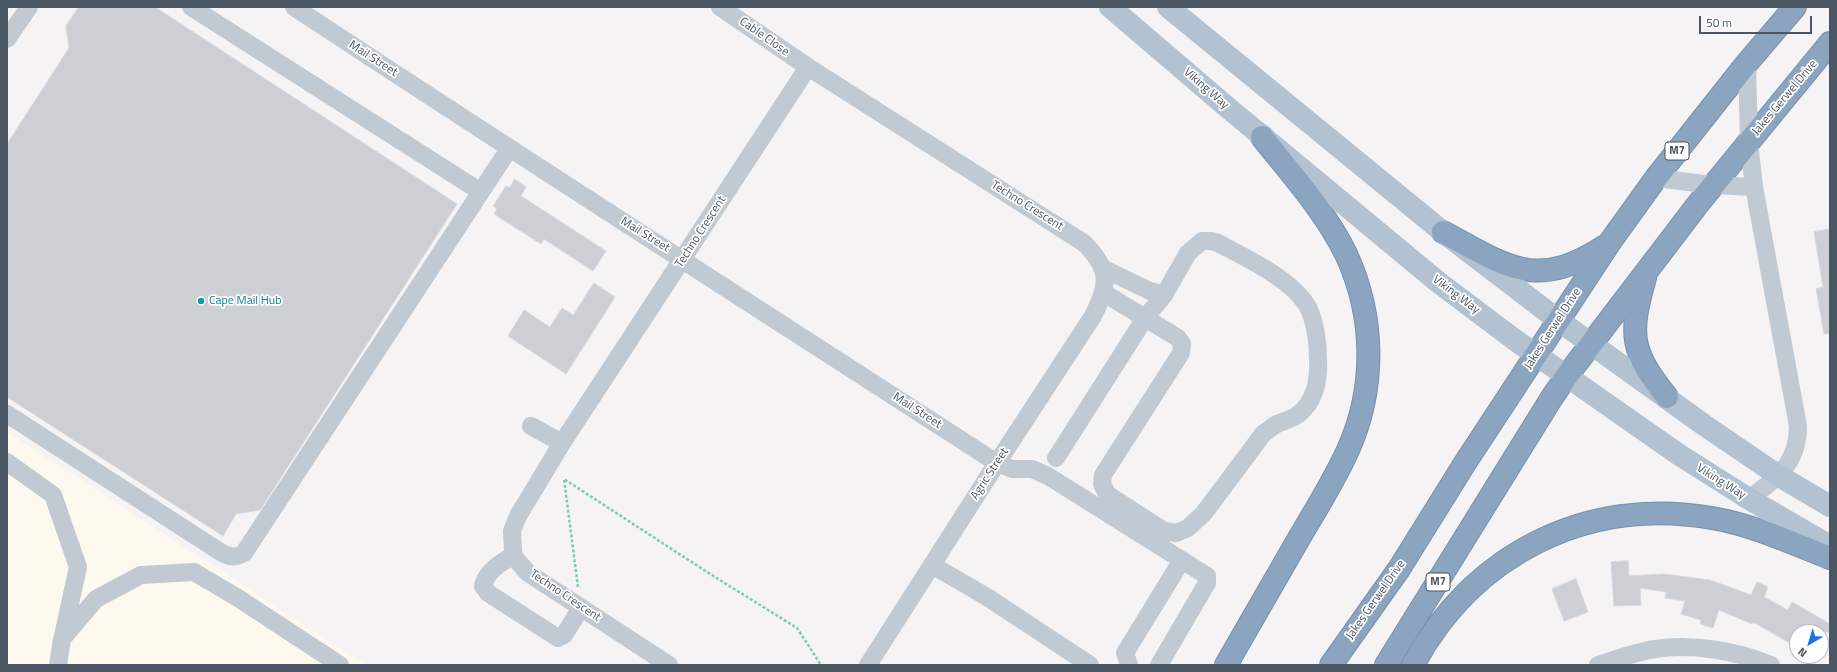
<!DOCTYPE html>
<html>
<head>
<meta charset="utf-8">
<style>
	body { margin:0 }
	#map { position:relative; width:1837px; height:672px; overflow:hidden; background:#f5f3f3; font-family:"Titillium Web",sans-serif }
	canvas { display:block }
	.frame { position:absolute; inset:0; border:8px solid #4a5661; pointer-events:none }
	.north { position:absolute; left:1789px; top:624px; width:40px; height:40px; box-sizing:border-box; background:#fff; border:1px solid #b7bbc0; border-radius:50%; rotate:218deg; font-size:11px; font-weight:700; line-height:16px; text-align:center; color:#4a5661 }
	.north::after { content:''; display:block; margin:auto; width:14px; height:18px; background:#1a73e8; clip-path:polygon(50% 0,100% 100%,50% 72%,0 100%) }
	.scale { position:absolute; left:1699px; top:16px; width:113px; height:18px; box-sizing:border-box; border:2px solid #4a5661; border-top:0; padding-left:5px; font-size:12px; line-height:14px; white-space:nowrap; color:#4a5661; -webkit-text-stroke:3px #fff; paint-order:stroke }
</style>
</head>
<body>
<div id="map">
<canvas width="1837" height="672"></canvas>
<div class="frame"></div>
<div class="north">N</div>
<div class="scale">50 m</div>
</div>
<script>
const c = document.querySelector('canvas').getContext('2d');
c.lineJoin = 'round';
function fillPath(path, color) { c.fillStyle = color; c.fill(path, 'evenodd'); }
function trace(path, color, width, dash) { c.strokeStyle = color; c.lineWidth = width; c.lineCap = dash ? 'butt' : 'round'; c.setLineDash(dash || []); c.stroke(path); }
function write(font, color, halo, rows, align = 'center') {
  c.font = font + ' "Titillium Web",sans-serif'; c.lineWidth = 3.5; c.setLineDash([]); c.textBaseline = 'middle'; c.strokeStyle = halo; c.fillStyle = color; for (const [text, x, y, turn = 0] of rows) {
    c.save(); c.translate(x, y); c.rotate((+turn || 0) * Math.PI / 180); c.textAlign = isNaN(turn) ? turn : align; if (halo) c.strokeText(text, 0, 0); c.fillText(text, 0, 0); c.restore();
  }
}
fillPath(new Path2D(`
	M7 432 366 665H7Z`), '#fdf9ef');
const building = new Path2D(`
	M79 7H155L457 204 260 510 236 514 223 536 7 397V144L69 48 66 26Z
	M515 179 526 187 521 196 606 251 593 271 544 239 541 244 494 214 497 209 493 206 506 186 509 188Z
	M1830 229V333L1824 334 1816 289 1823 287 1814 232Z
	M594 283 615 297 566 374 508 336 524 310 550 327 562 308 573 315Z
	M1628 561 1629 576 1664 574 1710 580 1751 595 1757 582 1768 587 1764 597 1788 610 1792 602 1830 624V632H1797V647L1753 622 1752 624 1719 610 1713 628 1700 624 1701 620 1681 614 1685 601 1665 598 1666 592 1640 588 1641 605 1614 606 1611 562Z
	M1576 579 1588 612 1564 621 1552 589Z`);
fillPath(building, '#cdcfd5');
trace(building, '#d7d9de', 1);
const highway = new Path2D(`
	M1443 232C1508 267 1536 291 1605 246
	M1645 278C1629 334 1630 351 1667 397
	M1226 665C1250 623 1274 582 1298 540 1315 511 1334 481 1348 450 1376 388 1375 316 1346 254 1325 211 1292 175 1262 137
	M1331 665 1399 569 1465 463 1610 242 1656 178 1747 63 1795 7
	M1386 665 1551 399 1566 377 1698 204 1830 43
	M1413 665C1473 554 1587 496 1712 518 1753 525 1792 543 1830 558`);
trace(highway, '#7690ad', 24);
trace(new Path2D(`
	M578 587 564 479 707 572 797 628 821 665`), '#7ad0a6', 2.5, [3, 2]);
trace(new Path2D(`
	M191 7 481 192
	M294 7C527 161 762 311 997 463L1012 469H1032L1048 476 1204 574 1207 576V583L1159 665
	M720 7 808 67 1084 243C1111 270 1109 284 1093 316L997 463 868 665
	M7 39 29 7
	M1747 63 1749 142 1754 187 1798 426C1798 465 1776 478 1749 499
	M1656 178 1713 185 1754 187
	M1102 268 1150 291 1164 295
	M7 414 222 553C230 557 235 558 244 553L509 149
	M531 426 562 443
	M1056 458 1145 318 1164 295 1188 253 1202 241H1211L1218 243C1246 258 1294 280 1309 309 1316 325 1318 344 1318 360 1319 379 1315 400 1300 413 1294 419 1283 421 1275 425 1271 428 1267 431 1263 434L1204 513 1188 528 1176 533 1164 531 1107 494 1102 484 1103 475 1181 353 1182 344 1178 338 1104 293
	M7 462 53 495 78 567 63 636
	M514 555C502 562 486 571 483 586L488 593 558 638 564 635 581 608
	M932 565 987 597 1090 665
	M58 665 62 639 96 599 141 575 194 572 238 598 340 665
	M669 665 528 573 515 558 513 552 512 531 518 516 562 443 808 67
	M1129 665 1125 653 1182 560
	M1598 665C1617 659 1636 652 1655 649 1692 643 1736 651 1771 665`), '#c1cad2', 18);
trace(new Path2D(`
	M1110 7 1227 107 1438 282 1515 340 1678 454 1749 499 1830 546
	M1168 7 1443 232 1558 320 1704 425 1779 476 1830 506`), '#b3c2d1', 22);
trace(highway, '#8ba5c1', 22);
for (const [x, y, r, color] of [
	[201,301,4,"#0f9aa8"]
]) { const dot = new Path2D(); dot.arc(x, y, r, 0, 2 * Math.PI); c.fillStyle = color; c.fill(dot); trace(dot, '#fff', 1.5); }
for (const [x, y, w] of [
	[1677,151,24],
	[1438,582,24]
]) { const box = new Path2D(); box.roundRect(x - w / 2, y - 9, w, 18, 3); c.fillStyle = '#fff'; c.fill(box); trace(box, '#4a5661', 1); }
write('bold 11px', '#4a5661', null, [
	["M7",1677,151],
	["M7",1438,582]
]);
write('12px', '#4a5661', '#fff', [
	["Cable Close",764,37,35],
	["Mail Street",373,59,33],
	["Viking Way",1206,89,41],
	["Jakes Gerwel Drive",1785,98,-50],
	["Techno Crescent",1027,206,32],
	["Techno Crescent",701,232,-57],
	["Mail Street",645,235,32],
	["Viking Way",1456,295,37],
	["Jakes Gerwel Drive",1553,329,-57],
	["Mail Street",917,411,33],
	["Agric Street",990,474,-57],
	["Viking Way",1721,482,32],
	["Techno Crescent",565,596,34],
	["Jakes Gerwel Drive",1376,600,-55]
]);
write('12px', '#0d838f', '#fff', [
	["Cape Mail Hub",209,301]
], 'left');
</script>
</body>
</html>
